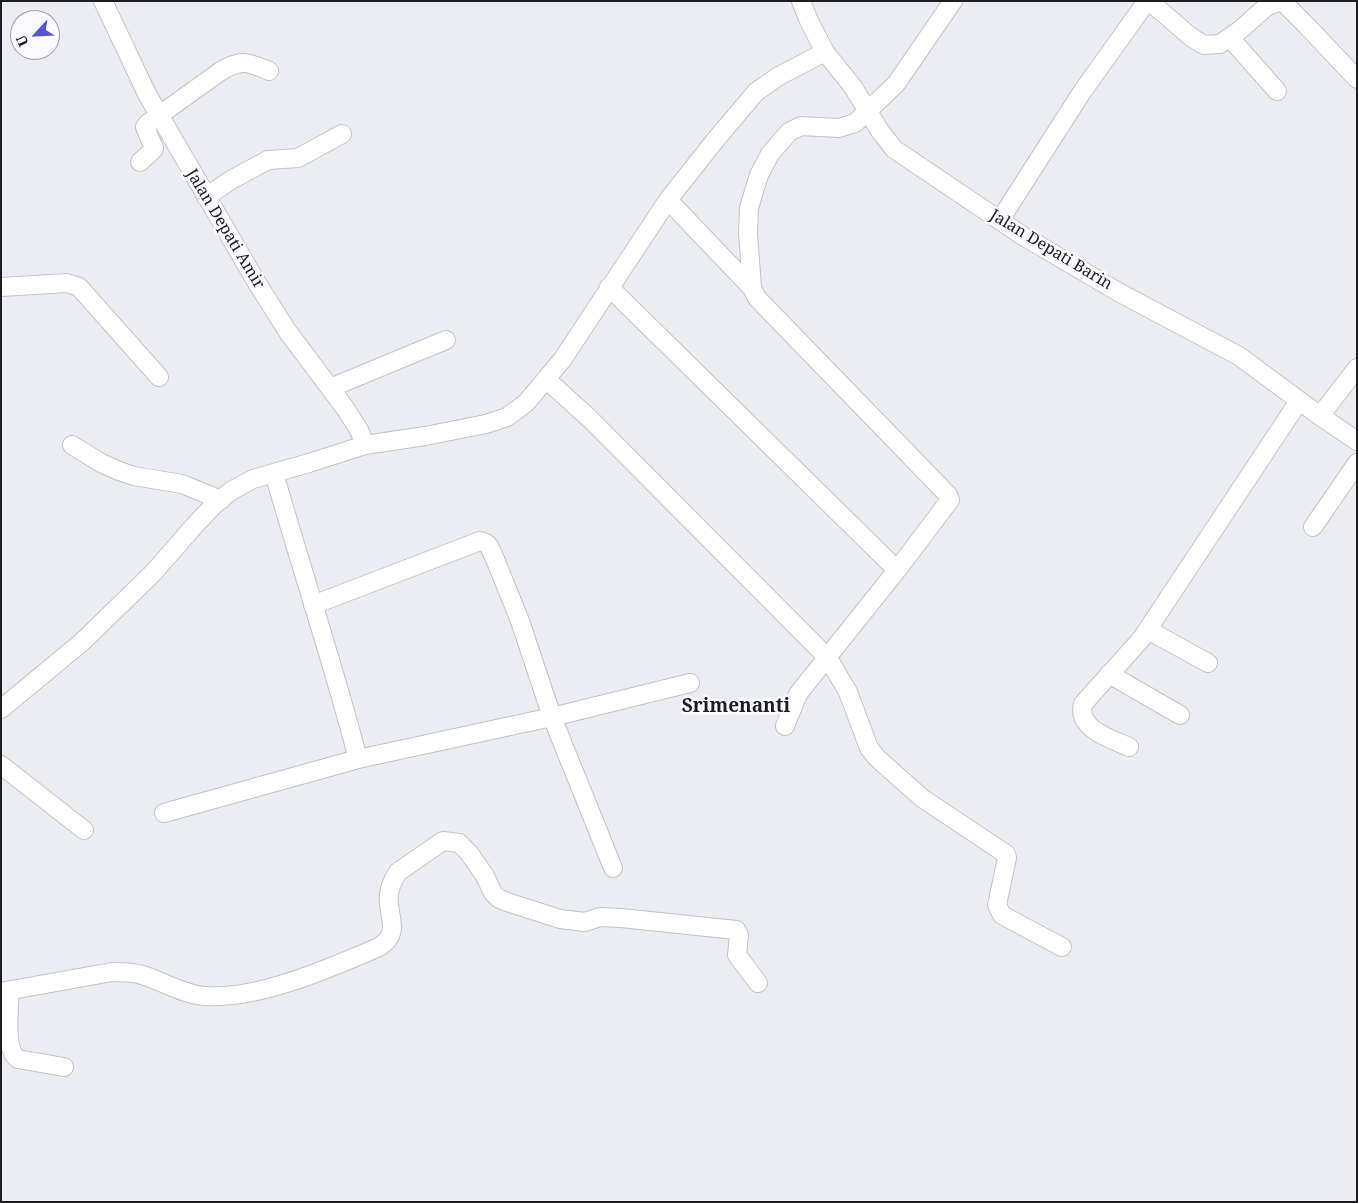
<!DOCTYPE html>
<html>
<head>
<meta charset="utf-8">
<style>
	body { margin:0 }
	#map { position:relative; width:1358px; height:1203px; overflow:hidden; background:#ececf3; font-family:"Noto Serif",serif }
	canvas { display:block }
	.frame { position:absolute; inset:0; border:2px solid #1d1c1f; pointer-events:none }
	.north { position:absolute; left:10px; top:10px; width:50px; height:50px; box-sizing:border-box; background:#faf9ff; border:1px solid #a2a1a5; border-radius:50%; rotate:245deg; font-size:14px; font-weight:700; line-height:20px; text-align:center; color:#1d1c1f }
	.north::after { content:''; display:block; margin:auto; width:18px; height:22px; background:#5954cc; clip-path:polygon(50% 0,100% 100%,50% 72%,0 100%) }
</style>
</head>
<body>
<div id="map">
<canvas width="1358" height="1203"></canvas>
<div class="frame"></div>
<div class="north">U</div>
</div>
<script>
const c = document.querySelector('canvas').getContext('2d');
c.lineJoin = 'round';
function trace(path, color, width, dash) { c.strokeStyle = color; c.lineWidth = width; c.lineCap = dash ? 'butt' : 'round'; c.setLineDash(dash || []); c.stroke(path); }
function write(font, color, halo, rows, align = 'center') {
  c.font = font + ' "Noto Serif",serif'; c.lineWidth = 5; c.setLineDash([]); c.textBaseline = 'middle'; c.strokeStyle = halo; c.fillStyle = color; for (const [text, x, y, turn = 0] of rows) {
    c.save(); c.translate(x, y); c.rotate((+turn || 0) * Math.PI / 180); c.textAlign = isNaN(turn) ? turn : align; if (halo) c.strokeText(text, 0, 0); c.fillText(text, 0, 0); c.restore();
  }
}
const minor = new Path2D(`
	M103 1 147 94 257 283 288 332 345 408 359 430 365 445
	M801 1 809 21 825 52 853 87 880 131 894 149 1023 236 1120 293 1239 356 1320 416 1357 441
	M1149 1 1191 37 1204 45 1220 44 1240 30 1266 7 1280 1
	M1282 1 1307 26 1357 79
	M1230 38 1277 91
	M140 162 153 150 154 148 145 127 147 124 221 71C241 59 249 62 269 71
	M206 197 231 180 268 160 298 158 342 134
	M668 200 752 288
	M1000 220 1082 92 1147 1
	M1 287 67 283 79 287 159 377
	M609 287 897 570
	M547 380 590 419 828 658 848 692 869 748 877 758 922 798 1006 854 1007 858 997 905 1002 915 1062 947
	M330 388 446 340
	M1320 416 1357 368
	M72 445 101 463 119 471 134 476 182 484 221 500
	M274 473C301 568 333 663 358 759
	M1313 527 1357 463
	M313 605 480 541 486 543 489 546 495 559 520 621 552 717 613 868
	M1148 630 1208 663
	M1109 674 1180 715
	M1 709 82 642 153 573 195 525 215 504 231 491 253 479 309 463 365 445 425 436 486 424 507 417 526 403 562 360 668 200 717 138 756 92 779 76 825 52
	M785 726 798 694 897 570 950 500 948 495 757 298 752 288 748 233 749 208 759 175 770 154 789 132 801 126 839 128 855 123 896 84 953 1
	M1129 747C1112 739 1076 729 1083 704L1142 638 1299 401
	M1 765 84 830
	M164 813 358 759 552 717 690 683
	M10 990C9 1007 4 1050 18 1059L64 1067
	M1 992 112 972C121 972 130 972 139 974 161 980 181 994 204 996 258 1000 330 968 379 947 403 932 386 915 389 894 390 886 394 878 398 872L443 841 459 843 469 853 485 876 493 893 498 898 507 902 560 919 585 922 600 917 621 918 736 930 739 935 737 955 758 983`);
trace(minor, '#c3c3c9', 20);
trace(minor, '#fff', 18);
write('16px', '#1d1c1f', '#faf9ff', [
	["Jalan Depati Amir",225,229,59],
	["Jalan Depati Barin",1051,250,31]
]);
write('bold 19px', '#1d1c1f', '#faf9ff', [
	["Srimenanti",736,707]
]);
</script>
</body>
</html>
